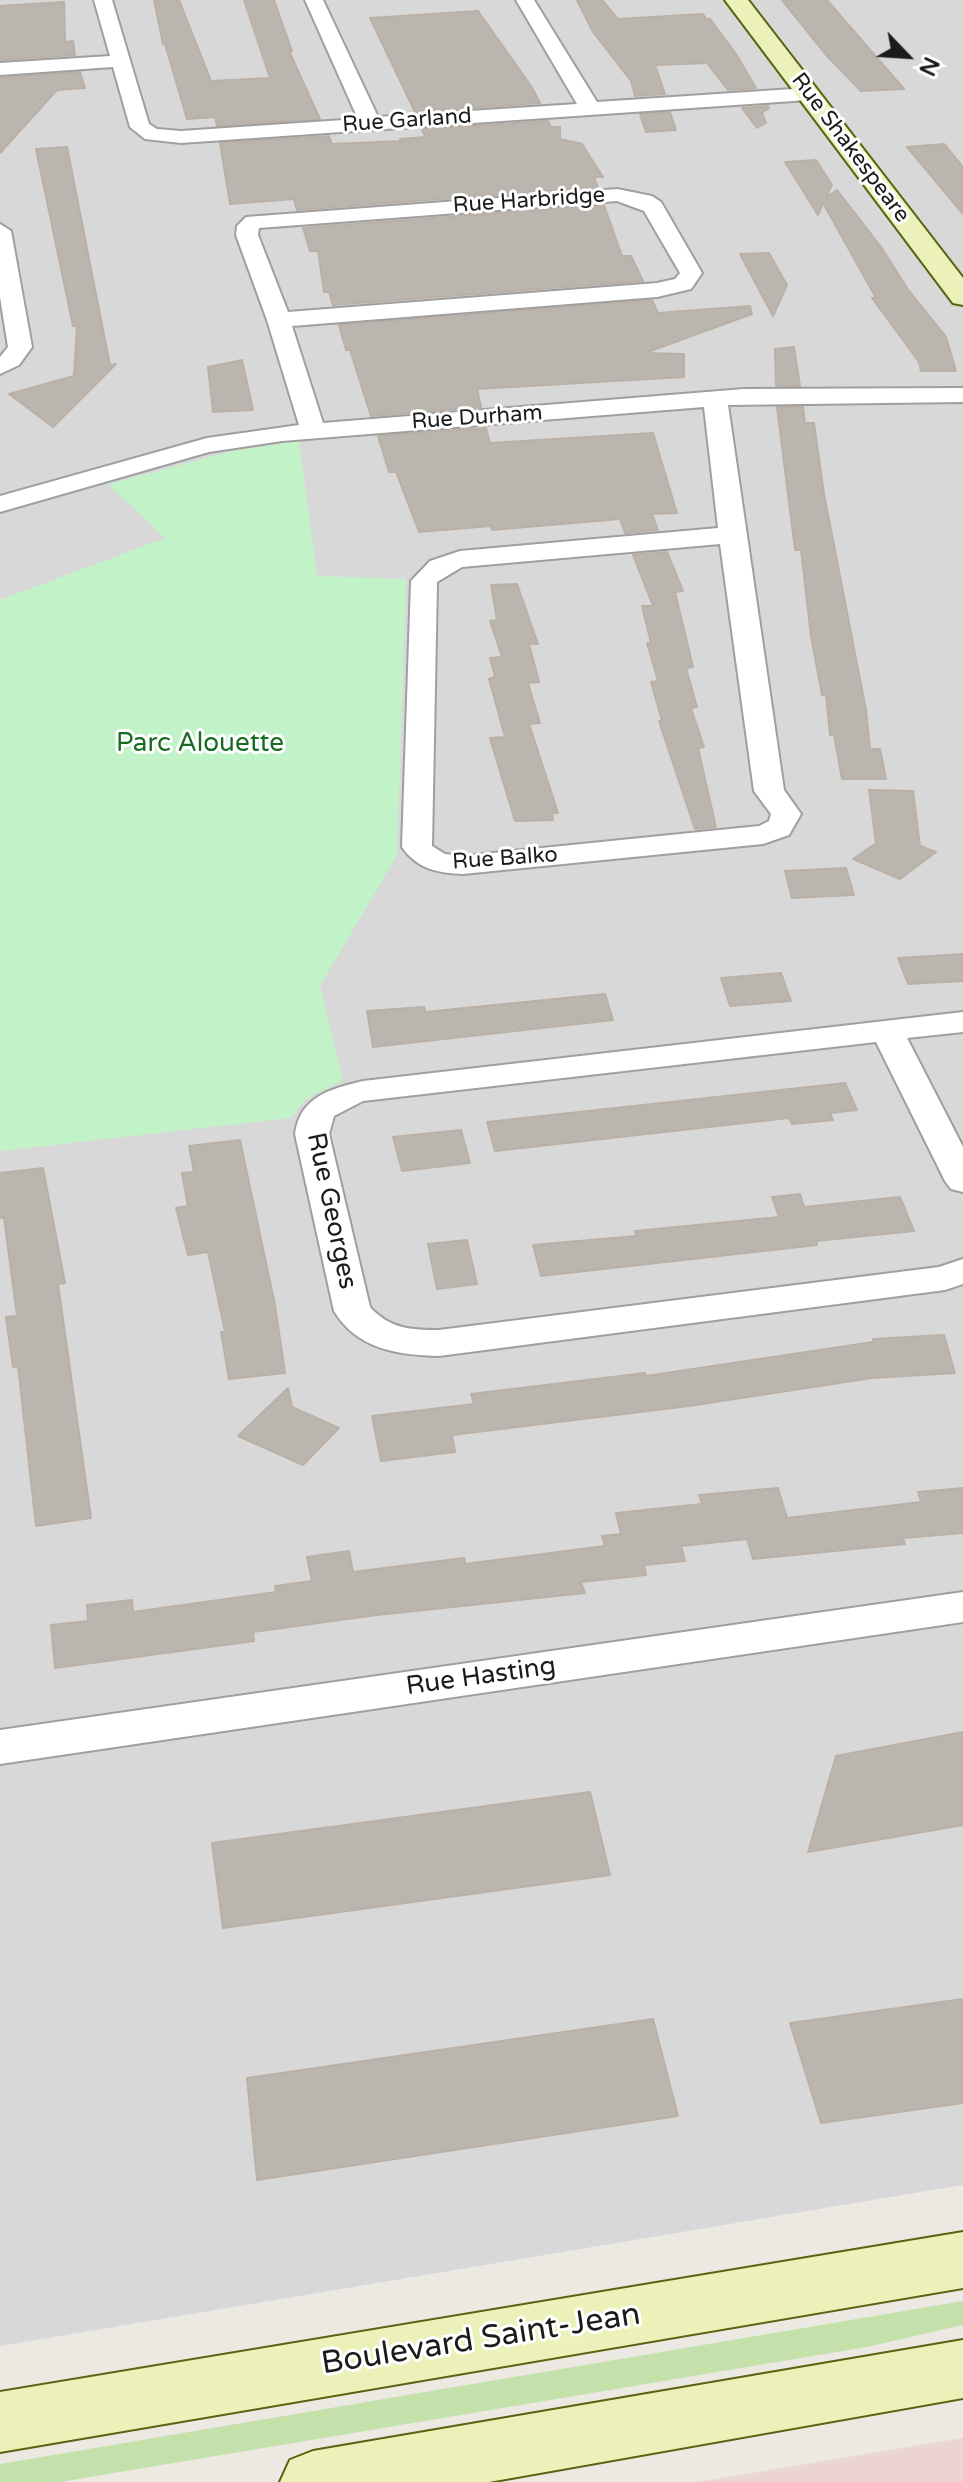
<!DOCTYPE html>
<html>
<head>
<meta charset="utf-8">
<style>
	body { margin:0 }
	#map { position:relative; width:963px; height:2482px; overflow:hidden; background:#ece9e2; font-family:"Varela Round",sans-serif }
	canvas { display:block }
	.north { position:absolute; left:867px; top:16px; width:80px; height:80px; -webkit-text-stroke:6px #fff; paint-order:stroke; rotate:115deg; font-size:22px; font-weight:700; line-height:32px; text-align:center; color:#1b1b1b }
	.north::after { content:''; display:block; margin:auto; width:28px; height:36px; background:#1b1b1b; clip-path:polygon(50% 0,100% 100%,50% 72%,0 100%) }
</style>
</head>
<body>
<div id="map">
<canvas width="963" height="2482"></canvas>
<div class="north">N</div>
</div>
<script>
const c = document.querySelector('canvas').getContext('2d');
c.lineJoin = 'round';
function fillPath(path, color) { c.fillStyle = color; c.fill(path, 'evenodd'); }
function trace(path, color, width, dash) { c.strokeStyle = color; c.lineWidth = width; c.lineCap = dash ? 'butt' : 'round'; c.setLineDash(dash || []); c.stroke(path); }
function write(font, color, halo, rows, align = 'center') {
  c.font = font + ' "Varela Round",sans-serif'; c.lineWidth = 6; c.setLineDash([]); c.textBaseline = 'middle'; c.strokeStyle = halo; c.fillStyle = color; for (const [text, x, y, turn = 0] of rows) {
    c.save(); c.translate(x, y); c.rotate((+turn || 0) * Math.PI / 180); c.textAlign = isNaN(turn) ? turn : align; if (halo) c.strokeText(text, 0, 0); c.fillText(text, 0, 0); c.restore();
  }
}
fillPath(new Path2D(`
	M0 0H963V2185L0 2346Z`), '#d9d8d8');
fillPath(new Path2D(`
	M963 2438V2482H698Z`), '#ebd4d2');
fillPath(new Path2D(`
	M963 2301V2325L867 2347 60 2482H0V2464Z`), '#c4e1ac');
fillPath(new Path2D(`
	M299 441 317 576 406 579 397 855 320 986 343 1080 305 1100 291 1118 0 1151V600L165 538 108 484 237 450Z`), '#c2f2c8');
const building = new Path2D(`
	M154 0H179L211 81 270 78 244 0H274L292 51H289L320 119 217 126 215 117 187 119 165 44H163Z
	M577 0H602L618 19 703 14 706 19H710L736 54 756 88 728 90 707 63 655 65 665 94 635 96 631 81 593 32Z
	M782 0H827L904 89 861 91 827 56Z
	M64 2 65 42 73 41 75 55 0 60V6Z
	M478 11 531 86 540 103 415 112 370 18Z
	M80 72 85 88 57 90 0 153V78Z
	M768 106 769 108 762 113 766 123 757 128 742 108Z
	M670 112 676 130 646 132 640 114Z
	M548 121 551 127H560V139L582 144 603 177H594L598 187 297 210 294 199 230 204 220 143 329 136 332 144 401 141 400 139 425 137 422 129Z
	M944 144 963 167V214L907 147Z
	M67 147 110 365 116 364 53 427 9 394 74 376 77 326H73L36 149Z
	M816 160 832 185 826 197 837 190 881 247 909 291 946 337 956 371H921L919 362 872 298H876L823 203 818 215 785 162Z
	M604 205 622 256H631L643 281 333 305 329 292H324L318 251H310L303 228Z
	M769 253 787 285 773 316 740 254Z
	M652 300 658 313 750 306 752 314 645 353 684 354V377L477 389 481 407 371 416 350 350H346L339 325Z
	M794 347 800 386H776L775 349Z
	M242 360 253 410 213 412 208 367Z
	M777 407H803L805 423H814L824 494 866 710 870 749H880L886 779H842L834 735H830L826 695H822L811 636 801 550H795Z
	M486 428 490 443 653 433 677 513 652 514 658 530 625 533 620 519 492 530 491 526 419 532 396 472H389L378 436Z
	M667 552 683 591 675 592 693 667 686 668 697 707 691 708 704 747 698 748 716 827 695 829 659 721H662L651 682 658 681 647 643H651L642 606H653L633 555Z
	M517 584 538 644H529L539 682 528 683 540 723 529 724 558 813H552L553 820 515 821 490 738 505 737 489 679 495 677 490 658 502 657 490 621 497 620 491 585Z
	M869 790 913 791 920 846 936 852 900 879 853 859 876 843Z
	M846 868 854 895 792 898 785 871Z
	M963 954V981L908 984 898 958Z
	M781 973 791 1001 730 1006 721 978Z
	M605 994 613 1020 373 1047 367 1011 424 1007 425 1012Z
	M845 1083 857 1110 830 1113 833 1120 792 1124 789 1118 495 1151 487 1122Z
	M461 1130 470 1163 402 1171 393 1137Z
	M240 1140 275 1305 285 1373 229 1379 221 1332H225L208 1252 188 1255 176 1208 188 1206 182 1173 194 1172 189 1146Z
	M43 1168 65 1283 58 1284 91 1518 36 1526 18 1366 13 1367 6 1317 17 1316 4 1217 0 1218V1173Z
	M800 1194 804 1207 900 1197 914 1231 816 1241 817 1245 541 1276 533 1245 636 1236 635 1231 779 1217 772 1197Z
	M467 1240 477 1284 437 1289 428 1244Z
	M944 1335 955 1373 872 1378 689 1406 452 1435 455 1452 381 1461 372 1416 474 1404 471 1394 645 1373 646 1376 873 1342V1339Z
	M288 1388 292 1407 339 1428 303 1465 238 1436Z
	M778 1488 787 1518 921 1502 918 1492 963 1488V1533L903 1538 905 1544 753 1559 747 1539 681 1546 685 1561 644 1565 646 1575 581 1582 585 1593 377 1615 253 1632 254 1641 55 1668 51 1625 88 1621 87 1605 132 1600 133 1612 276 1592 275 1586 312 1581 307 1557 349 1551 353 1572 464 1558 465 1564 605 1546 602 1536 621 1534 616 1513 702 1504 699 1495Z
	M963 1732V1825L808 1852 836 1756Z
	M590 1792 610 1875 223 1928 212 1843Z
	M963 1999V2103L821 2123 790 2023Z
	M653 2019 678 2116 257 2180 247 2078Z`);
fillPath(building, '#bbb5af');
trace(building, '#bbb0a6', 2);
const street = new Path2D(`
	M94 0H112L149 124 157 129 181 131 358 119 305 0H323L378 117 577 104 516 0H534L597 102 808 88 818 94 808 100 181 143 145 139 130 127 113 67 0 75V63L110 56Z
	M617 189 652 196 661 202 702 273 691 289 657 297 292 326 323 423 744 389 963 388V402L728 405 784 790 801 814 789 835 763 844 463 874C438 873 417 869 402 847L411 581 430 561 460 551 718 528 704 407 282 441 209 452 0 512V496L207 438 299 425 267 320 236 235 237 226 246 217ZM617 201 644 211 680 273 675 279 657 283 288 312 258 235 259 228ZM720 544 754 791 771 814 769 821 759 826 463 856 445 854 432 846 437 582 462 567Z
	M0 224 11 231 32 347 19 365 0 374V357L8 347 0 297Z
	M963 1012V1032L907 1038 963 1147V1192L951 1189 945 1181 876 1042 363 1101 334 1116 329 1134 370 1307C390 1329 411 1330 439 1330L939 1267 963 1259V1284L945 1290 439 1356C397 1355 357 1349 334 1311L295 1134C300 1096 331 1089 363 1081Z
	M963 1592V1622L0 1764V1730Z`);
const secondary = new Path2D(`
	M725 0H748L963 278V305L953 303Z
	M963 2232V2288L0 2452V2392Z
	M963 2340V2398L489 2482H280L290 2460 313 2451Z`);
trace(street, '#9f9f9f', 4);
trace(secondary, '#576410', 4);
fillPath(street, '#fff');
fillPath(secondary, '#ecf1ba');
write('22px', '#1b1b1b', '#fff', [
	["Rue Garland",407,121,-4],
	["Rue Shakespeare",850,148,53],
	["Rue Harbridge",529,201,-4],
	["Rue Durham",477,418,-4],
	["Rue Balko",505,859,-4]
]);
write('26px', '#176c22', '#fff', [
	["Parc Alouette",200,744]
]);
write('26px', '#1b1b1b', '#fff', [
	["Rue Georges",331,1211,78],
	["Rue Hasting",481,1677,-8]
]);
write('32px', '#1b1b1b', '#fff', [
	["Boulevard Saint-Jean",481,2340,-9]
]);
</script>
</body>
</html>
